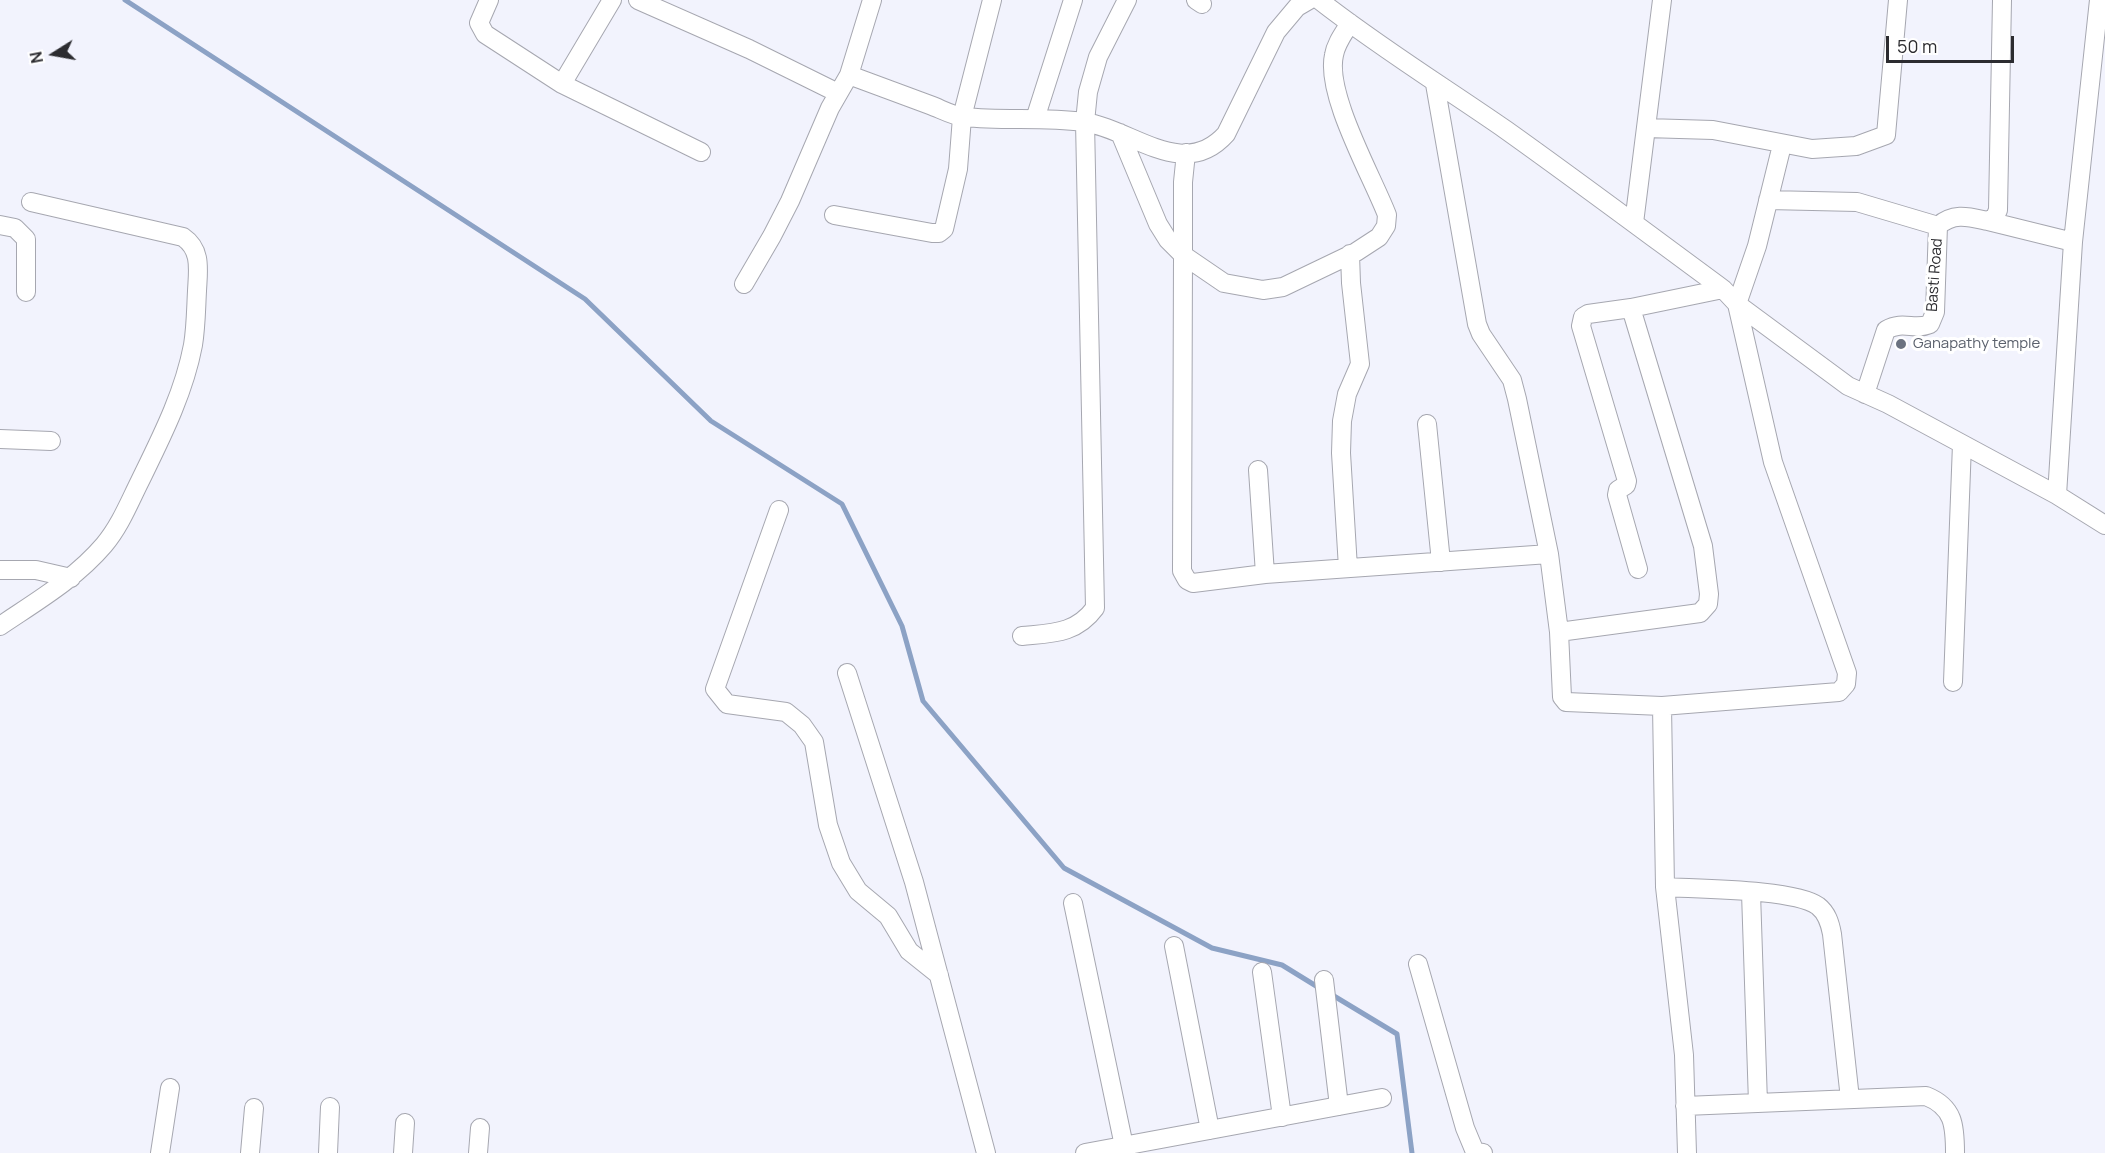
<!DOCTYPE html>
<html>
<head>
<meta charset="utf-8">
<style>
	body { margin:0 }
	#map { position:relative; width:2105px; height:1153px; overflow:hidden; background:#f2f3fd; font-family:Manrope,sans-serif }
	canvas { display:block }
	.north { position:absolute; left:24px; top:24px; width:60px; height:60px; -webkit-text-stroke:4px #fff; paint-order:stroke; rotate:259deg; font-size:16px; font-weight:700; line-height:24px; text-align:center; color:#2c2c30 }
	.north::after { content:''; display:block; margin:auto; width:21px; height:27px; background:#2c2c30; clip-path:polygon(50% 0,100% 100%,50% 72%,0 100%) }
	.scale { position:absolute; left:1886px; top:36px; width:128px; height:27px; box-sizing:border-box; border:3px solid #2c2c30; border-top:0; padding-left:8px; font-size:18px; line-height:21px; white-space:nowrap; color:#2c2c30; -webkit-text-stroke:4px #fff; paint-order:stroke }
</style>
</head>
<body>
<div id="map">
<canvas width="2105" height="1153"></canvas>
<div class="north">N</div>
<div class="scale">50 m</div>
</div>
<script>
const c = document.querySelector('canvas').getContext('2d');
c.lineJoin = 'round';
function trace(path, color, width, dash) { c.strokeStyle = color; c.lineWidth = width; c.lineCap = dash ? 'butt' : 'round'; c.setLineDash(dash || []); c.stroke(path); }
function write(font, color, halo, rows, align = 'center') {
  c.font = font + ' Manrope,sans-serif'; c.lineWidth = 6; c.setLineDash([]); c.textBaseline = 'middle'; c.strokeStyle = halo; c.fillStyle = color; for (const [text, x, y, turn = 0] of rows) {
    c.save(); c.translate(x, y); c.rotate((+turn || 0) * Math.PI / 180); c.textAlign = isNaN(turn) ? turn : align; if (halo) c.strokeText(text, 0, 0); c.fillText(text, 0, 0); c.restore();
  }
}
trace(new Path2D(`
	M125 0 585 299 711 421 842 504 902 626 923 701 1064 868 1212 948 1282 965 1321 989
	M1329 993 1397 1034 1412 1153`), '#8ca2c5', 5);
const minor = new Path2D(`
	M489 0 479 23 485 34 562 84 701 152
	M638 0 749 49 838 93
	M1196 0 1202 4
	M1319 0C1379 47 1444 87 1506 130 1579 182 1651 236 1723 289L1737 304 1848 386 1888 404 2057 495 2105 525
	M849 75C876 85 903 95 930 105 941 109 953 116 964 117 1003 121 1043 117 1083 122 1131 128 1183 182 1226 134L1276 32 1297 7 1309 0
	M562 84 612 0
	M1435 84 1477 324 1481 334 1512 380 1517 399 1549 554 1559 632 1562 697 1566 702 1662 706
	M1035 119 1073 0
	M1646 128 1713 130 1812 149 1856 146 1886 135 1898 0
	M1120 133 1158 224 1168 240 1183 255 1224 283 1263 290 1283 287 1356 252 1379 237 1386 226 1387 215C1372 176 1325 94 1334 55 1336 43 1344 33 1350 23
	M1186 153 1183 182V255L1182 571 1187 580 1193 583 1265 574 1549 554
	M1768 200 1857 202 1938 226
	M834 215 932 233H939L944 229 958 169 962 117 992 0
	M1988 221 2073 242
	M1634 223 1662 0
	M0 225 15 228 26 239V292
	M744 284 772 236 790 201 830 108 849 75 872 0
	M1631 308 1588 314 1583 317 1581 326 1627 481 1626 485 1618 490 1617 495 1638 569
	M1865 394 1886 330C1904 320 1914 331 1930 324L1935 312 1938 226C1954 212 1969 217 1988 221L1995 217 1998 210 2002 0
	M1427 424 1441 562
	M0 439 51 441
	M1258 470 1265 574
	M2057 495 2073 242 2099 0
	M779 510 715 689 727 704 786 712 802 725 814 742 828 825 841 863 858 891 888 916 909 951 939 975
	M1348 568 1341 453 1342 421 1347 394 1360 364 1351 283 1350 254
	M0 570H36L71 578
	M0 626C37 601 75 579 104 545 120 526 129 503 140 481 161 438 184 393 193 345 196 327 196 309 197 291 198 270 202 250 183 237L31 202
	M1559 632 1700 613 1708 604 1709 594 1703 546 1631 308 1723 289
	M1022 636C1052 633 1076 634 1095 608L1085 122 1088 92 1098 57 1127 0
	M847 673 914 882 986 1153
	M1953 682 1962 444
	M1665 887C1697 889 1795 889 1818 906 1827 913 1830 923 1832 934L1850 1099
	M1751 893 1758 1103
	M1073 903 1124 1146
	M1174 946 1210 1130
	M1418 964 1465 1128 1475 1152 1483 1153
	M1262 972 1282 1117
	M1324 980 1339 1106
	M1685 1106 1926 1096C1954 1107 1955 1126 1955 1153
	M160 1153 170 1088
	M250 1153 254 1108
	M328 1153 330 1107
	M403 1153 405 1123
	M478 1153 480 1128
	M1085 1153 1382 1098
	M1687 1153 1684 1055 1665 887 1662 706 1839 692 1846 684 1847 673 1773 462 1737 304 1757 246 1782 145`);
trace(minor, '#a6a7b0', 20);
trace(minor, '#fff', 18);
for (const [x, y, r, color] of [
	[1901,344,6,"#6b7280"]
]) { const dot = new Path2D(); dot.arc(x, y, r, 0, 2 * Math.PI); c.fillStyle = color; c.fill(dot); trace(dot, '#fff', 2); }
write('15px', '#2c2c30', '#fff', [
	["Basti Road",1935,275,-86]
]);
write('15px', '#5b616d', '#fff', [
	["Ganapathy temple",1913,344]
], 'left');
</script>
</body>
</html>
